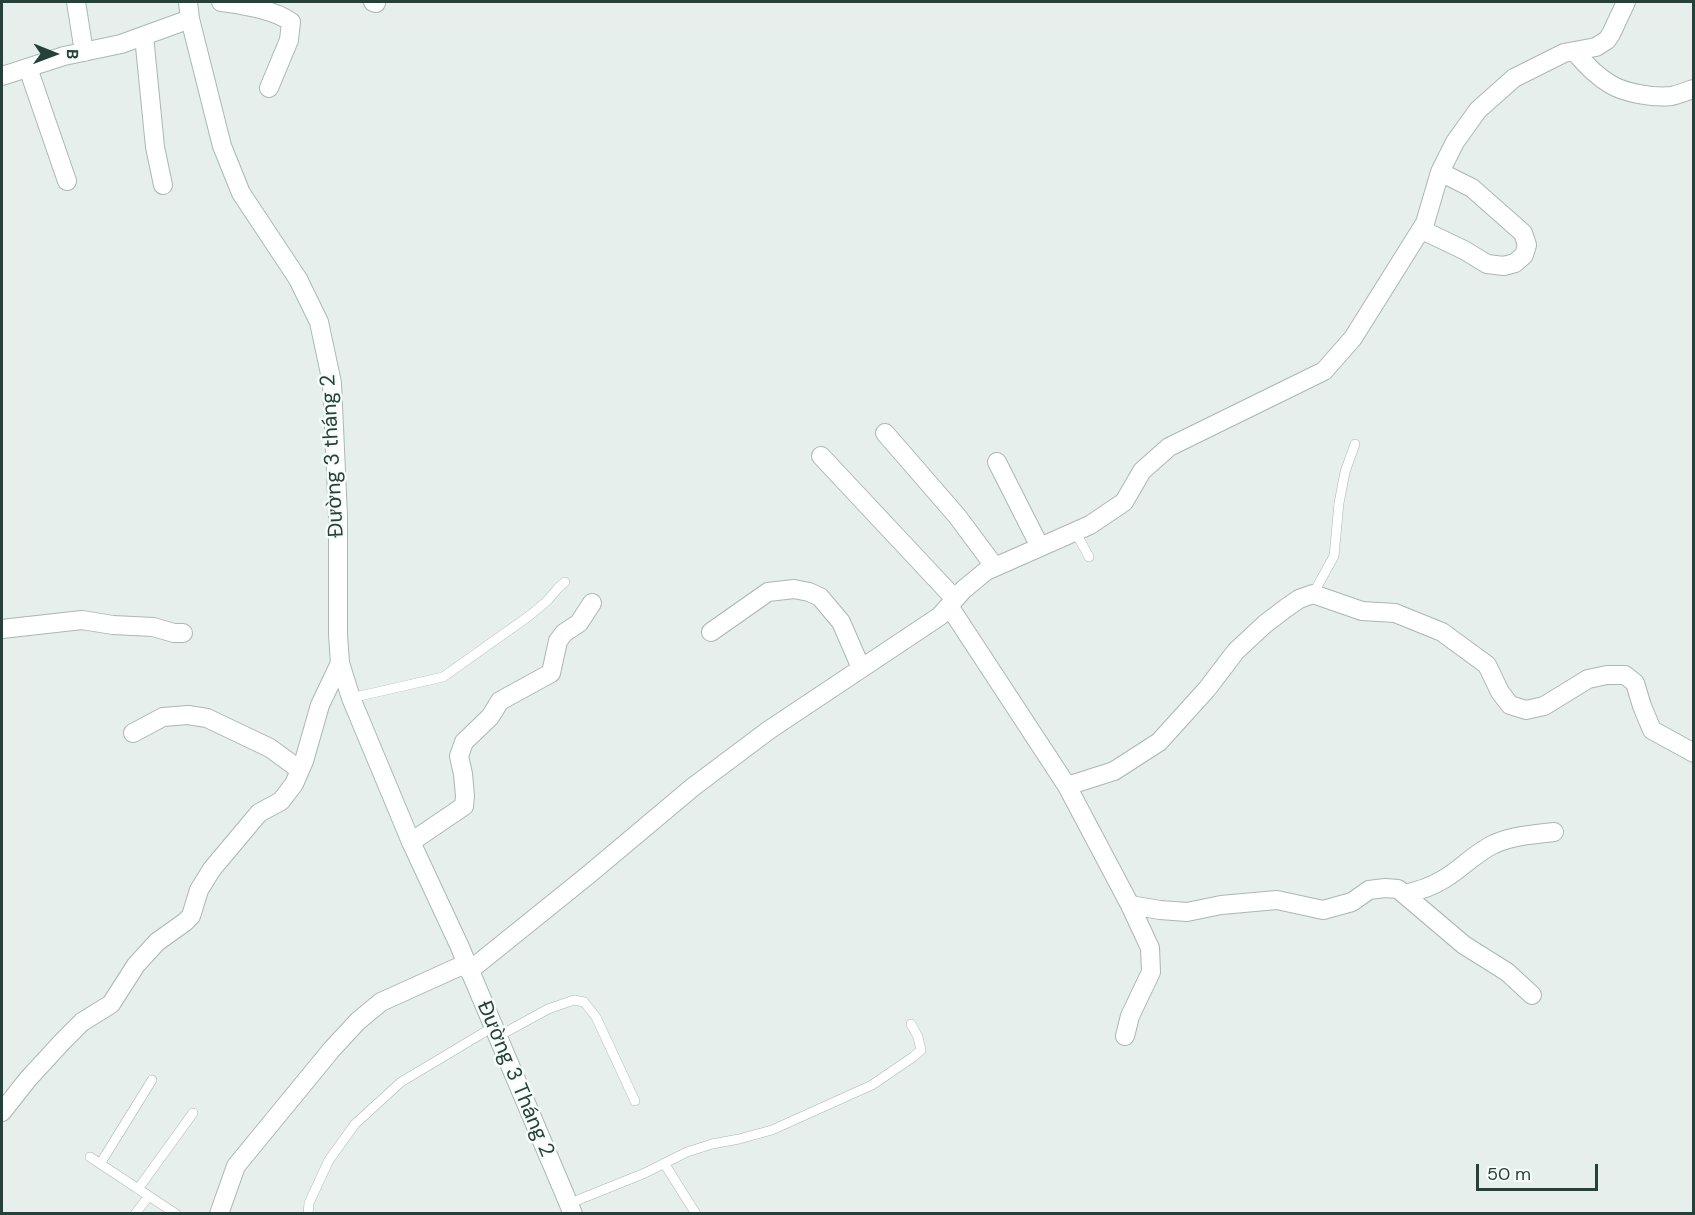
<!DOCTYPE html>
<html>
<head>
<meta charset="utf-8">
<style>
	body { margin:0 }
	#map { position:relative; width:1695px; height:1215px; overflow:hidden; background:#e6efeb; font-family:"DM Sans",sans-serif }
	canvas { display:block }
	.frame { position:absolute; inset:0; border:3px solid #24423a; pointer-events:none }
	.north { position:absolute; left:24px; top:24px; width:60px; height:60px; -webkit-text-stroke:4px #f7fbf9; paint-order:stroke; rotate:91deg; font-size:16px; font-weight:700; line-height:24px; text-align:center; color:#24423a }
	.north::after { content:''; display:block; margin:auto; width:21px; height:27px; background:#24423a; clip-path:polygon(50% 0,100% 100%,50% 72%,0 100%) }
	.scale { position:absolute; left:1476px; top:1164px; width:122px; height:27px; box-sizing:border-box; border:3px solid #24423a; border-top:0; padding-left:8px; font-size:18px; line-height:21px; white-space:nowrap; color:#24423a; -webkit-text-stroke:4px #f7fbf9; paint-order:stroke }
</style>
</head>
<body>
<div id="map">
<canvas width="1695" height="1215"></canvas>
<div class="frame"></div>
<div class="north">B</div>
<div class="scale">50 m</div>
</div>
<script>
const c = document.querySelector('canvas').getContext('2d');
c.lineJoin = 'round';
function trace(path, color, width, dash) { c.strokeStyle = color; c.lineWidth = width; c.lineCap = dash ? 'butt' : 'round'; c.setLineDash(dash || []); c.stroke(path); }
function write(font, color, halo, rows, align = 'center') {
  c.font = font + ' "DM Sans",sans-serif'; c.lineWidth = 5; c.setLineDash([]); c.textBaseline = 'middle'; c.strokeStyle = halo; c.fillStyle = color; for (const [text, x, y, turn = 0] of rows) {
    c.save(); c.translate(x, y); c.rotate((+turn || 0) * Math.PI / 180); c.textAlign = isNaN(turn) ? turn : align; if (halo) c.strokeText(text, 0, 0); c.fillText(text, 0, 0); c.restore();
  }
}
const lane = new Path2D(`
	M1075 531 1089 557
	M1313 594 1334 556 1339 503 1345 472 1355 444
	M351 698 443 677 529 616 547 601 559 587 565 582
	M497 1037 548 1009 574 1000 584 1002 596 1017 635 1101
	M90 1157 176 1214
	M664 1163 696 1214
	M100 1164 152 1080
	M138 1189 193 1113
	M568 1204 645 1173 687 1152 712 1144 739 1139 772 1130 872 1085 913 1057 921 1050 918 1037 911 1024
	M135 1214 149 1196
	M308 1214 309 1203 329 1160 355 1124 401 1082 493 1027`);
const street = new Path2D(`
	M76 2 84 52
	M221 2C241 4 275 10 291 22L289 40 269 88
	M373 2 376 3
	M144 36 155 147 163 185
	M1575 52C1585 64 1596 76 1610 84 1624 93 1654 98 1671 96 1678 95 1686 91 1694 89
	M28 68 67 181
	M1422 230 1464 250 1487 264 1504 266 1515 263 1524 255 1527 245 1523 233 1472 188 1440 172
	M885 433 957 516 995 567
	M821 456 955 599
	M997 462 1040 547
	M949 606 1067 786 1130 905 1150 948 1151 972 1130 1016 1125 1036
	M2 629 82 620 113 625 153 627 174 633H183
	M711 632 768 592 794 589 809 592 820 597 841 622 861 668
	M133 733 163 717 188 715 207 718 270 748 300 770
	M1067 786 1114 771 1159 742 1207 689 1236 651 1265 624 1286 608 1299 599 1313 594 1362 611 1395 613 1442 632 1487 665 1500 692 1510 705 1526 710 1544 706 1588 679 1607 675H1625L1635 683 1642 706 1652 730 1694 753
	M411 842 464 806 465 796 463 774 459 756 464 742 490 717 500 701 551 673 558 641 564 633 579 623 592 603
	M1404 894C1419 891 1431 887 1444 879 1461 869 1475 853 1494 844 1512 836 1534 834 1554 832
	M1130 905 1160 910 1187 912 1221 905 1277 900 1323 910 1352 902 1369 890 1385 888 1398 889 1464 945 1507 972 1532 995
	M469 971 587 876 693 787 769 730 940 616 963 590 986 571 1090 525 1124 502 1142 471 1169 447 1324 371 1353 338 1425 223 1440 172 1455 142 1478 110 1514 78 1564 53 1596 47 1607 40 1611 34 1626 2
	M2 1112 28 1079 63 1041 82 1022 111 1004 136 965 157 942 185 922 191 916 199 890 212 869 259 813 281 801 294 784 304 761 320 705 340 663
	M219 1214 236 1166 332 1049 358 1021 381 1002 465 964`);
const secondary = new Path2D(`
	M188 2 190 19 222 146 241 193 298 279 319 322 332 383 338 516V635L340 663 351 698 411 842 459 945 573 1214
	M2 76 64 56 121 44 190 19`);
trace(lane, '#a8b8b2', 10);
trace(street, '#a8b8b2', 20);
trace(secondary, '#a4bbb3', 20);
trace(lane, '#fff', 9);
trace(street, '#fff', 18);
trace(secondary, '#fff', 18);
write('21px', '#24423a', '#f7fbf9', [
	["Đường 3 tháng 2",333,456,-93],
	["Đường 3 Tháng 2",515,1079,67]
]);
</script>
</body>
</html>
